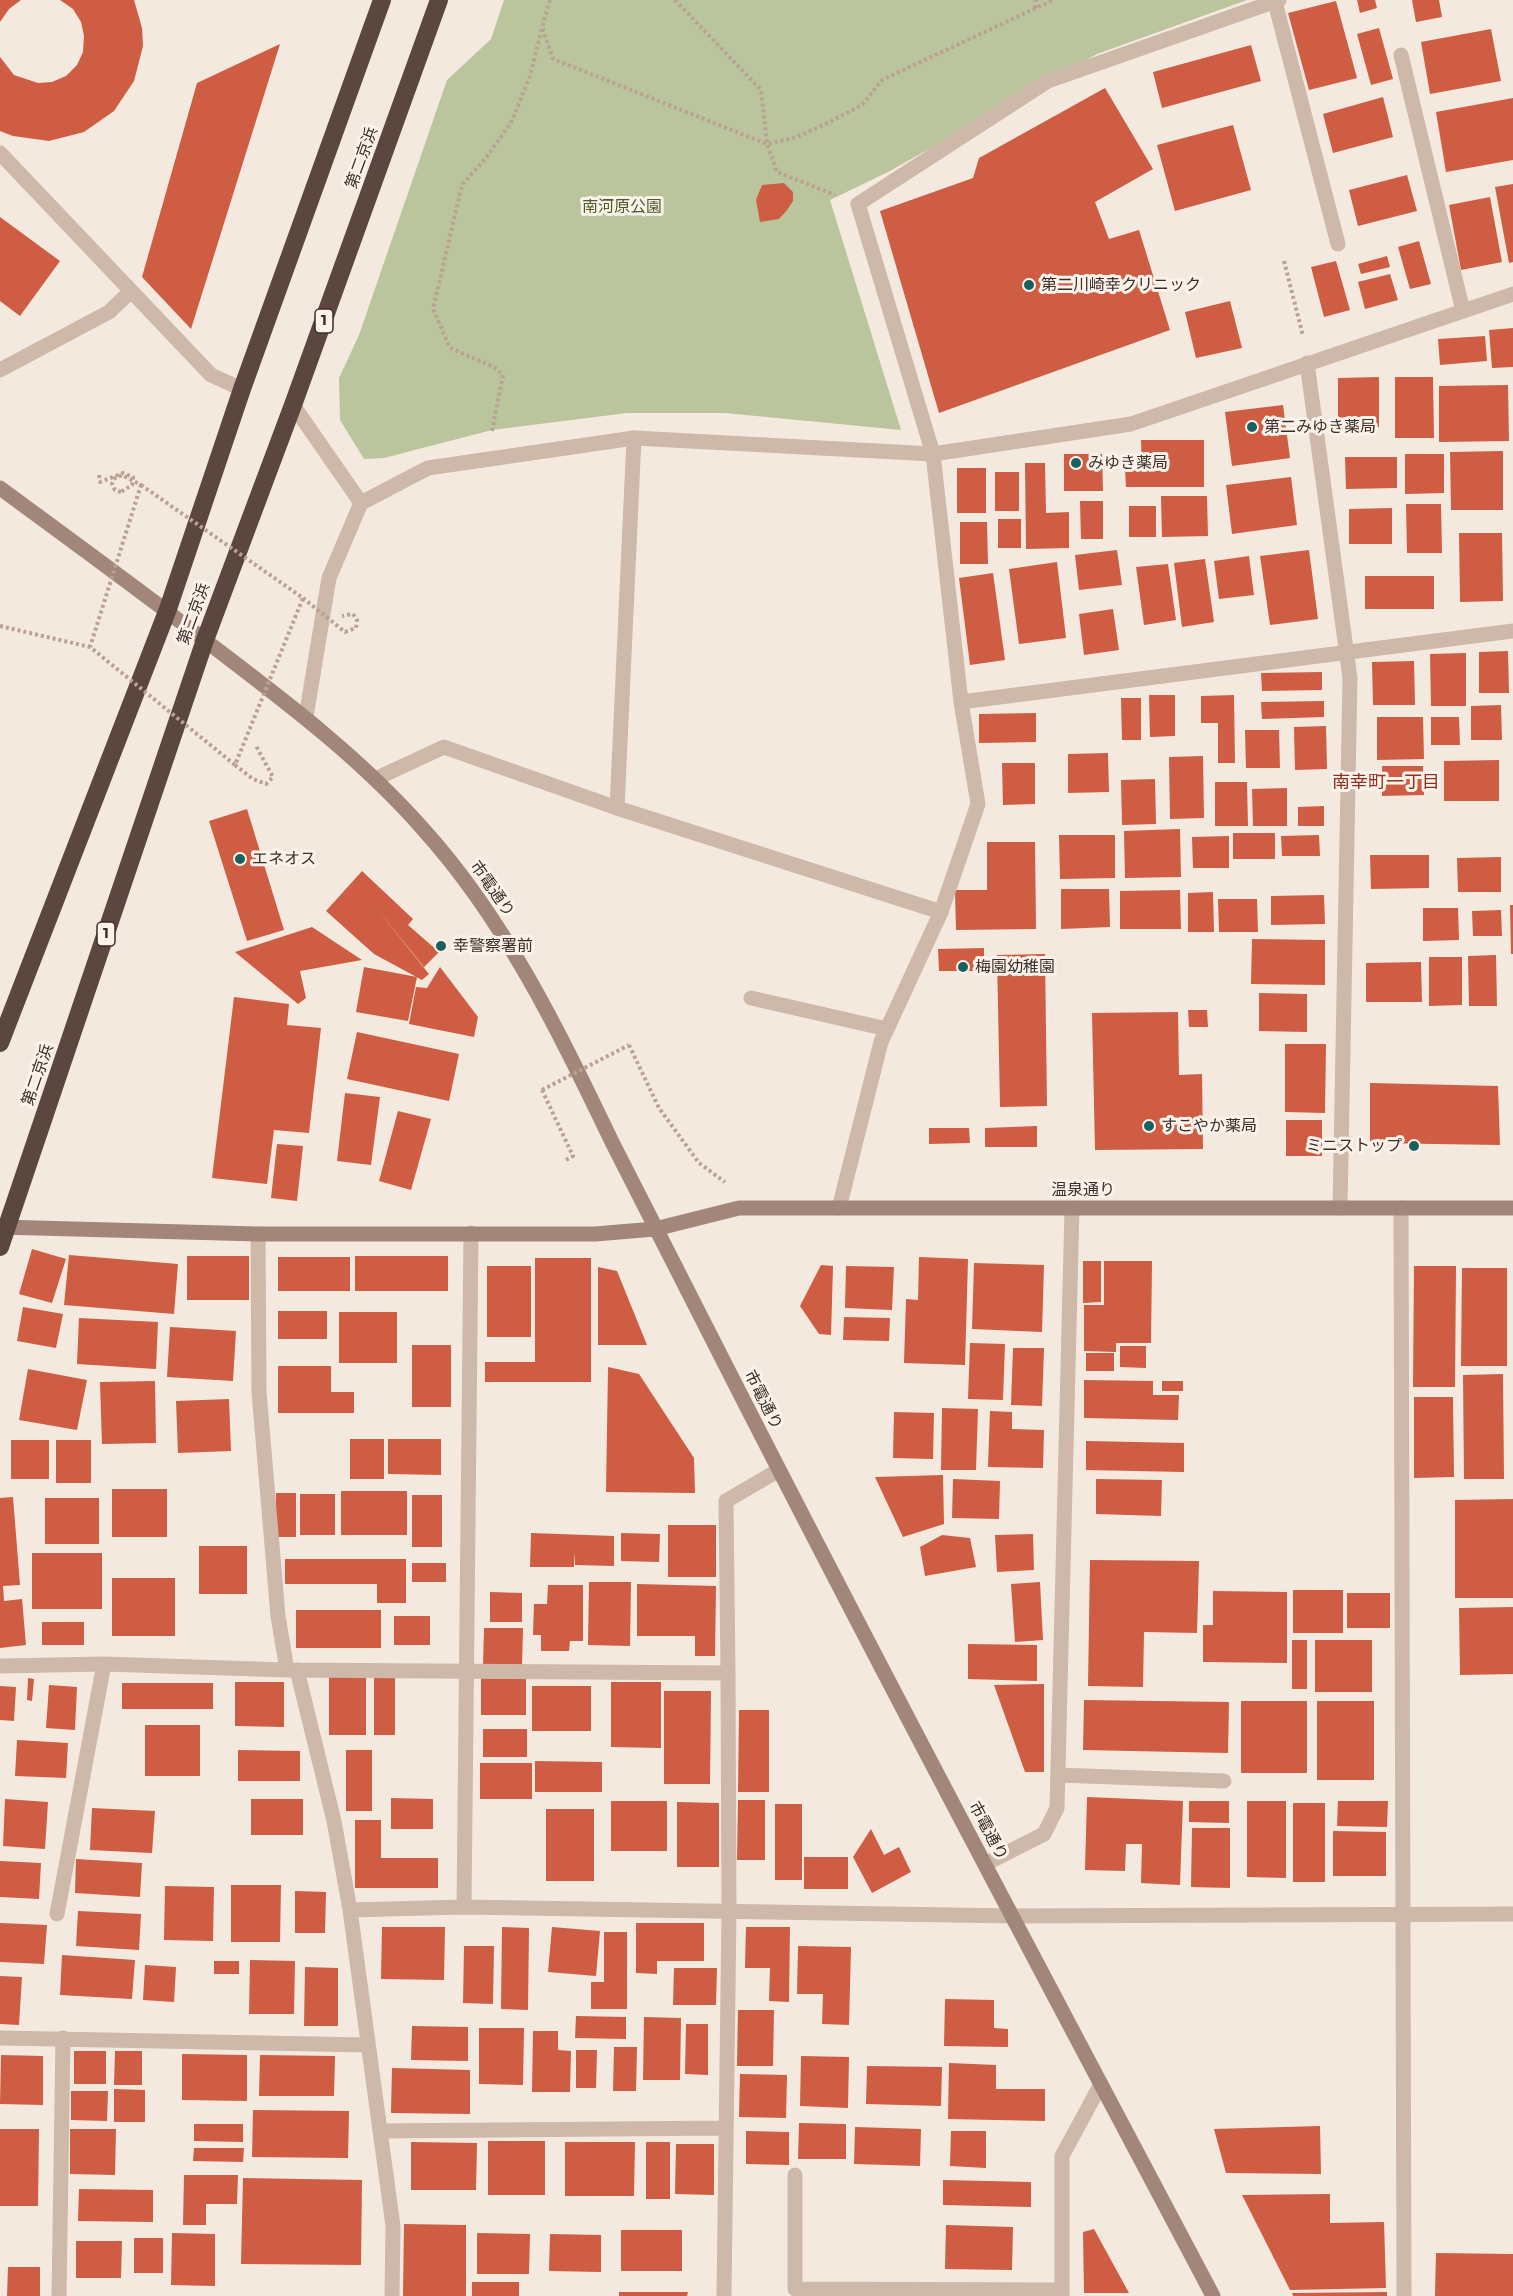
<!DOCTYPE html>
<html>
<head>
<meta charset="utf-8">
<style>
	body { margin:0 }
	canvas { display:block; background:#f4e9de }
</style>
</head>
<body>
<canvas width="1513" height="2296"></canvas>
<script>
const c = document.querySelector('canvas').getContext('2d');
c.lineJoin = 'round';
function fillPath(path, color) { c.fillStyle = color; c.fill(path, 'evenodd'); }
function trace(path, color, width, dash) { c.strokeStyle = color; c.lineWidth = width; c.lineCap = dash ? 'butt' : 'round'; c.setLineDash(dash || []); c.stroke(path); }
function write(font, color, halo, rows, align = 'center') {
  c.font = font + ' Montserrat,"Noto Sans JP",sans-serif'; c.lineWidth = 6; c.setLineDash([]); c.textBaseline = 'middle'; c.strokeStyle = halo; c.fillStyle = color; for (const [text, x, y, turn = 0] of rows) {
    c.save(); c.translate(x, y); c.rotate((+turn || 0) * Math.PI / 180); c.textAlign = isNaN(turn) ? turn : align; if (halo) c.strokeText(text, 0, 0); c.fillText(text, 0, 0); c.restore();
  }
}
fillPath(new Path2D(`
	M504 0H1247L1097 54 890 171 830 200 901 430 725 413H627L492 430 384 458 364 459 340 420 339 378 359 335 447 80 491 39Z`), '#bac59d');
fillPath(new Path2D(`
	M0 0H21L9 9 0 22Z
	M60 0H134L142 28 143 46 134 81 114 111 84 132 49 141 13 136 0 131V57L14 75 38 83 52 82 66 76 77 65 83 52 84 36 81 22 73 9Z
	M1357 0H1375L1377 8 1360 13Z
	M1412 0H1439L1442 17 1416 22Z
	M1336 1 1357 78 1309 90 1288 13Z
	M1379 28 1393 79 1371 85 1357 34Z
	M1491 29 1501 81 1430 94 1421 42Z
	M280 44 191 329 142 277 197 83Z
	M1251 45 1261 81 1162 108 1153 72Z
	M1105 88 1153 169 1095 202 1109 239 1139 230 1170 330 939 413 880 211 973 178 979 158Z
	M1383 97 1393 137 1333 153 1323 114Z
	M1513 98V160L1446 172 1436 112Z
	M1233 125 1251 190 1175 211 1157 145Z
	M1407 175 1417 211 1358 226 1349 190Z
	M784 183 793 192V201L787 210 779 219 760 222 756 200 762 185Z
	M1513 184V262L1509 263 1495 187Z
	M1490 197 1502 262 1461 270 1449 205Z
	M0 217 60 261 20 316 0 301Z
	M1419 241 1431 284 1410 289 1398 247Z
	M1387 256 1390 267 1361 274 1358 264Z
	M1336 261 1350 310 1324 317 1311 267Z
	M1390 274 1398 300 1365 309 1358 282Z
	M1230 301 1242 348 1196 358 1185 312Z
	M1513 328V367L1492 368 1489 330Z
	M1485 336 1487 361 1440 365 1438 339Z
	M1379 377V427H1338V378Z
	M1395 377H1433L1434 438H1395Z
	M1508 385 1509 441 1439 442V386Z
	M1283 405 1290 458 1232 466 1225 412Z
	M1141 440H1204V487H1126L1125 469H1142Z
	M1503 451V510H1451L1450 452Z
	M1064 454H1102L1103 491H1064Z
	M1405 454H1444V493L1405 494Z
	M1345 457H1397V488L1346 489Z
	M1025 463H1045L1046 513 1069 512V548L1026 549Z
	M957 468H986V513H957Z
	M995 472H1019V511H995Z
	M1291 477 1297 525 1232 534 1226 485Z
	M1161 496H1207L1208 536 1162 537Z
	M1080 501H1103V539H1081Z
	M1406 504H1441L1442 553H1407Z
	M1129 506H1156V537H1129Z
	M1392 508V544H1349V509Z
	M998 519H1021V548H998Z
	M960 522H987L988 564H960Z
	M1459 533H1502L1503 601 1460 602Z
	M1117 550 1122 585 1079 590 1075 555Z
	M1309 550 1318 619 1270 625 1260 556Z
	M1249 556 1254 595 1219 599 1214 561Z
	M1205 559 1214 622 1182 627 1174 563Z
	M1057 562 1066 638 1019 644 1009 569Z
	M1168 564 1176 620 1144 625 1136 567Z
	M993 573 1005 660 970 665 959 578Z
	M1365 576H1434V609H1365Z
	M1113 609 1119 650 1084 655 1079 614Z
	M1508 651 1509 693H1479V652Z
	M1466 653V706H1431L1430 654Z
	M1414 661 1415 705H1373L1372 662Z
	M1322 672V690L1262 691 1261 673Z
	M1149 695H1175V736L1150 737Z
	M1234 695 1235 763H1218V723H1201V696Z
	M1121 698H1141V740H1122Z
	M1324 701V717L1262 719 1261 702Z
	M1501 705 1502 740H1471V706Z
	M1036 713V742L979 743V714Z
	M1377 717H1423L1424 759 1377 760Z
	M1431 717H1459L1460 745H1431Z
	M1326 726 1327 769 1295 770 1294 727Z
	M1245 730H1279L1280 768H1246Z
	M1108 753 1109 792 1068 793V754Z
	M1203 756 1204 818 1170 819 1169 757Z
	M1499 760V801H1444V761Z
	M1002 763H1035V804L1003 805Z
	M1382 766H1423L1424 795 1382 796Z
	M1155 779 1156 824 1122 825 1121 780Z
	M1215 782H1247L1248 826H1215Z
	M1287 788V826H1253L1252 789Z
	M1324 806V826H1298V807Z
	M247 809 284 930 247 941 209 821Z
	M1180 829 1181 877 1125 878 1124 831Z
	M1233 833H1275V859H1233Z
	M1059 835H1115V878L1060 879Z
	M1319 835 1320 856H1282L1281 836Z
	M1229 836V868H1193L1192 837Z
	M987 842H1035L1036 929 956 930 955 890H987Z
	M1370 855H1429V888L1371 889Z
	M1501 857V892H1458L1457 858Z
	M362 871 413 919 408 925 439 952 424 967 373 904 429 974 422 980 374 954 326 911Z
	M1061 889H1109L1110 927 1061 929Z
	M1180 890 1181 929H1120V891Z
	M1213 892 1214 932H1188V893Z
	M1324 895 1325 924 1271 925V896Z
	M1218 899H1257L1258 932H1219Z
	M1510 905H1513V954H1511Z
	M1423 908H1458L1459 940 1423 941Z
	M1501 910 1502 936H1473L1472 911Z
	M312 927 362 960 300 971 306 998 298 1004 235 952Z
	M1252 939 1325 940V985L1251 984Z
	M984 948V971H939L938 949Z
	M1045 954 1047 1106 1000 1107 997 955Z
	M1496 955 1497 1006H1469L1468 956Z
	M1429 957H1462V1005L1429 1006Z
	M1421 962 1422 1002H1366V963Z
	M364 967 417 977 408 1021 356 1012Z
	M440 967 478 1017 474 1037 409 1024 416 987 427 988Z
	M1259 993 1307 994V1032L1259 1031Z
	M234 997 289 1004 287 1025 321 1028 309 1133 274 1130 267 1184 212 1178Z
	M1188 1010H1207L1208 1027H1189Z
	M1178 1012 1179 1075 1202 1074 1203 1149 1095 1150 1092 1013Z
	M357 1032 459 1054 449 1101 347 1079Z
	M1285 1044H1326L1325 1113 1285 1112Z
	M1370 1083 1498 1086 1500 1145 1370 1143Z
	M345 1093 380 1097 371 1165 337 1161Z
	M398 1111 431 1119 411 1190 379 1181Z
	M1286 1120H1322V1156H1286Z
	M1037 1126V1147H985V1128Z
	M929 1128H969L970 1143 929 1144Z
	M277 1144 303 1146 297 1201 271 1198Z
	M32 1249 66 1259 52 1303 19 1294Z
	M69 1255 178 1264 174 1314 64 1305Z
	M187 1256H249V1300H187Z
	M355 1256H448V1291H355Z
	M278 1257H350V1291H278Z
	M919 1257 968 1259 965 1365 904 1363 906 1299 918 1300Z
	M535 1258H591V1382H485V1362H535Z
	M1083 1261H1101V1302L1083 1303Z
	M1104 1261H1152L1151 1343H1116V1352L1084 1351V1305H1104Z
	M974 1263 1044 1265 1042 1332 972 1329Z
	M821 1265 833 1266 831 1335 819 1334 800 1306Z
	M487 1266H531V1337H487Z
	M846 1266 894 1267 892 1310 845 1308Z
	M1414 1266H1456L1455 1387H1413Z
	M598 1267 617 1271 647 1345H598Z
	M1462 1268H1507V1366H1461Z
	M23 1307 63 1314 56 1348 17 1341Z
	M278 1311H327V1339H278Z
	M339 1312H397V1363H339Z
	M844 1317 890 1318 889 1341 843 1340Z
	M79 1318 158 1322 156 1369 77 1364Z
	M170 1327 236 1331 233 1381 167 1377Z
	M970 1343 1005 1344 1003 1400 968 1399Z
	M412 1345H451V1407H412Z
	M1120 1346H1146V1368L1120 1367Z
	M1013 1348H1044L1042 1406 1011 1405Z
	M1086 1353H1114V1371H1086Z
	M278 1366H331V1392H354V1413H278Z
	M608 1367 639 1374 694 1458 695 1493 606 1492Z
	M28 1369 87 1380 77 1430 19 1420Z
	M1503 1374 1504 1479H1464L1463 1375Z
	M1084 1380 1153 1381V1395H1179L1178 1420 1084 1418Z
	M155 1381 156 1443 102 1444 100 1382Z
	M1162 1381H1183V1391H1162Z
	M1414 1397H1453L1454 1477 1414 1478Z
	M229 1399 231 1451 178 1453 176 1401Z
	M942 1408 978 1409 976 1470H941Z
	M990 1411 1012 1412V1429L1044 1430 1043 1468 988 1467Z
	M894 1412 934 1413 933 1459 893 1458Z
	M350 1439H384V1479H350Z
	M388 1439H441V1475L388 1474Z
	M11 1440H49V1479H11Z
	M56 1440H91V1483H56Z
	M1086 1441 1184 1443V1472L1086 1470Z
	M943 1475 944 1524 903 1537 875 1477Z
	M953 1479 1000 1481 999 1519 952 1518Z
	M1096 1479 1162 1480 1161 1516 1096 1514Z
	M112 1489H167V1537H112Z
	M341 1491H407V1535H341Z
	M276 1493H296V1537H276Z
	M300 1494H335V1535H300Z
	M412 1495H442V1547H412Z
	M13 1497 20 1585 3 1586 4 1601 22 1599 26 1645 0 1648V1498Z
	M45 1498H99V1544H45Z
	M1513 1499V1598H1455V1500Z
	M668 1525H716V1577H668Z
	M531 1533 614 1536V1566L575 1565 574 1552V1567H530Z
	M621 1533 660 1534 659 1562 621 1561Z
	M1033 1534 1034 1570 997 1572 995 1535Z
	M942 1535 970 1538 976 1567 925 1576 920 1547Z
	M199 1546H247V1594H199Z
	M32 1553H102V1609H32Z
	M285 1559H406V1603H377V1584H285Z
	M1090 1560 1199 1561 1197 1633 1144 1632 1143 1687 1088 1686Z
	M412 1563H446V1582H412Z
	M112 1578H175V1636H112Z
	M589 1582H631L630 1646 588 1645Z
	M1040 1582 1043 1640 1015 1642 1011 1584Z
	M637 1584 716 1586 715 1656H695V1636H637Z
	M548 1585H583V1641H570L569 1651H541V1635H533L534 1604H547Z
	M1293 1590H1343V1633H1293Z
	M1213 1591 1287 1592V1663L1203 1662V1625H1213Z
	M490 1592 522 1593V1622H490Z
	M1347 1593H1390V1628H1347Z
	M1513 1607V1674L1460 1675 1459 1608Z
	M296 1610H381V1648H296Z
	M394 1616H430V1645H394Z
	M42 1622H84V1645H42Z
	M484 1628H523L522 1667 483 1666Z
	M1292 1640H1307V1689H1292Z
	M1315 1640H1372V1692H1315Z
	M968 1644 1037 1645V1681L968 1679Z
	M329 1677H366V1735H329Z
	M374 1677H395V1735H374Z
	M28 1678 34 1679 32 1701 27 1700Z
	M481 1678 526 1679V1715H481Z
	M235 1682H284V1727L235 1726Z
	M611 1682H661V1748L611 1747Z
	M122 1683H213V1709H122Z
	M1044 1684V1772H1025L994 1685Z
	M49 1685 77 1687 75 1730 46 1728Z
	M0 1686 16 1687 14 1721 0 1720Z
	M532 1686H591V1731H532Z
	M664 1691H711L710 1784H664Z
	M1084 1700 1229 1702 1228 1753 1083 1750Z
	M1241 1701H1307V1773H1241Z
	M1317 1701H1374V1780H1317Z
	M739 1710H769V1792H738Z
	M145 1725H200V1776H145Z
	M483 1729H527V1757H483Z
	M17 1740 68 1743 66 1778 15 1776Z
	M238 1750 300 1751V1781H238Z
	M346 1750H372V1811H346Z
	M535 1761 602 1762V1792H535Z
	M480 1763H532V1799H480Z
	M1087 1797 1183 1801 1180 1885 1141 1883 1142 1844H1126L1125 1871 1085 1870Z
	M391 1798 433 1799V1829H391Z
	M5 1799 48 1802 45 1849 3 1846Z
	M251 1799H303V1835H251Z
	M738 1800H765V1860H737Z
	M611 1801H667V1851H611Z
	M1189 1801H1229V1823L1189 1822Z
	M1247 1801H1286V1878L1247 1877Z
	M1338 1801H1388L1387 1827 1337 1826Z
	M677 1802 719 1803V1867H677Z
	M1293 1803H1325V1882H1293Z
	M775 1804H802V1880H775Z
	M92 1808 155 1811 152 1853 90 1850Z
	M546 1809H594V1881H546Z
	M355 1820H381V1858H438V1888H355Z
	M1192 1828H1230V1888L1191 1887Z
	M871 1829 884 1855 899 1847 911 1872 872 1893 853 1857Z
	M1333 1831 1386 1832V1876H1333Z
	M804 1857H848V1889H804Z
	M76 1859 142 1863 140 1897 75 1893Z
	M0 1861 41 1863 39 1899 0 1897Z
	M231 1885H281L280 1942H231Z
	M165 1886 214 1887 213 1941 164 1940Z
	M295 1891 326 1892 325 1933H295Z
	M78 1911 141 1914 139 1950 76 1946Z
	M0 1923 47 1925 44 1964 0 1962Z
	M636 1923H704V1961H657V1974L636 1973Z
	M382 1927H445L444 1980 381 1979Z
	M502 1927 529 1928 528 2010 501 2009Z
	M552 1927 600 1931 596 1976 548 1972Z
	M746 1927H790L789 2002 769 2001 770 1968H745Z
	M604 1932H627V2009H591V1982H604Z
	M464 1946H494L493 2004 463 2003Z
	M798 1946 851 1947 849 2025 822 2024 823 1994H797Z
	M62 1955 135 1960 132 1999 60 1995Z
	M250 1960 295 1961 294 2014H249Z
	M214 1961H239V1974H214Z
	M145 1965 176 1967 174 2002 143 2000Z
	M305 1967 338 1968V2026H304Z
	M674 1968H717L716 2005H673Z
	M0 1976 22 1977 19 2025 0 2024Z
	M945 1999 994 2000V2028L1008 2029V2047L944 2046Z
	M738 2010H774L773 2066H737Z
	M576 2016 626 2017V2039L575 2038Z
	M644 2017 681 2018 680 2080H643Z
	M686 2024H708V2075L685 2074Z
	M412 2026 468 2027V2061L411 2060Z
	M479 2028H524L523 2085 479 2084Z
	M533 2031H558V2050L571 2051 570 2092H532Z
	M614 2047H637L636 2091H613Z
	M576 2050H597L596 2088H576Z
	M74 2051H106V2084H74Z
	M115 2051H142V2085H114Z
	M182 2054 247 2055V2101L182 2100Z
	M1 2055 43 2056V2105L0 2104Z
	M260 2055 335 2056 334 2096H259Z
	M801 2056 849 2057 848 2108 800 2106Z
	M949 2063 996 2065V2089H1045V2121L948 2119Z
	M867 2066 942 2067 941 2106 866 2104Z
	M392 2068 470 2070V2114L391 2113Z
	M740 2074 787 2075 786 2118 739 2117Z
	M114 2089 145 2090V2122H114Z
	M71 2091H108L107 2121 71 2120Z
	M253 2110 349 2111 348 2158 252 2157Z
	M799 2123 846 2124V2159H798Z
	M194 2124H243V2142L194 2141Z
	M1320 2126 1321 2174 1226 2173 1214 2129Z
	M855 2127 921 2129 920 2166 854 2164Z
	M0 2129H39L38 2206H0Z
	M70 2129H116L115 2175 70 2174Z
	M746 2131 789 2132V2165L746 2164Z
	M951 2131H986V2168L950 2166Z
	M488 2141H545V2195H488Z
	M411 2142 477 2143 476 2190H411Z
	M565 2142H635L634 2196H565Z
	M646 2142H670V2199H646Z
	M676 2144H714V2195L675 2194Z
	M194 2148H244L243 2162 193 2161Z
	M184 2175H238L237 2204H206V2225H183Z
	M243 2178 362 2180 361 2265 241 2264Z
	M943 2180 1031 2182V2207L943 2205Z
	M79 2189 153 2190V2222L78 2221Z
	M1330 2194V2223L1384 2222 1386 2288 1290 2290 1242 2195Z
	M404 2224 466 2225V2296H403Z
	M946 2225 1013 2227 1012 2270 945 2269Z
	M1094 2229 1129 2293H1084L1083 2232Z
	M621 2230H682V2271H621Z
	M172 2233 215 2234V2286L171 2285Z
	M477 2233 530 2234 529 2274H477Z
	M550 2234 601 2235V2272L549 2271Z
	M134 2238H163V2273H134Z
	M76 2241H122L121 2278H76Z
	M1436 2253 1513 2254V2296H1435Z
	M8 2267H40V2296H7Z
	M472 2282H519V2296H472Z
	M619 2292H688L687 2296H619Z
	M1387 2292V2296H1293L1292 2293Z`), '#ce5d43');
trace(new Path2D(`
	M550 0 542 27 553 59 767 144 797 137 828 123 862 105 882 80 1053 0
	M675 0 761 90 767 144 777 172 835 195
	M1035 8 1036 0
	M1284 261 1303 336
	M492 431 503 375 494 367 450 348 433 309 462 185 486 158 512 121 530 76 542 28
	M99 475 100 482 123 473 133 477 132 485 121 492
	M0 626 90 647
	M235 765 253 779 266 784 273 777 256 746
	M629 1045 659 1108 699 1163 725 1182
	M542 1090 573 1156 566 1160`), '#baa193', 4, [3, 3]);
trace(new Path2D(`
	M1275 2 1338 244
	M1401 55 1463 311
	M375 779 444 747 617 808 941 912
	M617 808 634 438
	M751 998 887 1029
	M258 1234 259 1392 278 1616 287 1670
	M0 1666 104 1664 287 1670 728 1673 726 1501 779 1470
	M1058 1775 1224 1781
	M57 1914 104 1664
	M380 2131 726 2128
	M795 2175V2289L1062 2290
	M59 2296 63 2038
	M724 2296 729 1912 728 1673`), '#ceb8a9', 15);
trace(new Path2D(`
	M0 153 211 375 242 389
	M1307 363 1350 678 1340 1208
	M0 370 109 312 130 292
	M293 405 361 503
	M961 702 1513 631
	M306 717 329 578 361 503 428 468 634 438 933 454 1131 424 1513 294
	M839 1208 881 1042 941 912 978 804 961 702 933 454 858 204 1048 81 1279 0
	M1401 1208 1404 2296
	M297 1670 334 1821 350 1910 393 2226 392 2296
	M985 1864 1044 1834 1057 1808 1072 1208
	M464 1907 471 1233
	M350 1910 464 1907 1012 1916 1513 1914
	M0 2038 368 2045
	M1062 2296V2156L1101 2084`), '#ceb8a9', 15);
trace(new Path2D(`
	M0 488C75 543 149 597 223 654 294 708 364 762 423 829 506 921 559 1032 612 1142 650 1218 689 1294 728 1370 886 1680 1050 1988 1213 2296
	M0 1227 258 1234H595L655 1229 739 1208H1513`), '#a2867a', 15);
trace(new Path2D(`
	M0 1043 168 609 242 389 382 0
	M0 1247 205 640 293 405 439 0`), '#5c4740', 18);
trace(new Path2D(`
	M141 485 303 598 235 765 90 647Z
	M121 492 115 490 112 484 115 478 122 475 141 485
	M303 598 345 632 356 628 357 620 353 614 342 616
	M542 1090 629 1045`), '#baa193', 4, [3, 3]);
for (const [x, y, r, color] of [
	[1029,285,6,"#1b5f5f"],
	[1252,427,6,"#1b5f5f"],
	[1076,463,6,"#1b5f5f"],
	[240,859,6,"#1b5f5f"],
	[441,946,6,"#1b5f5f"],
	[963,967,6,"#1b5f5f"],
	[1149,1126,6,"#1b5f5f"],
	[1414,1146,6,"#1b5f5f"]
]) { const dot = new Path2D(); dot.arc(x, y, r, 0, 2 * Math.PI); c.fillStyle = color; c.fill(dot); trace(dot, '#fbf3eb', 2); }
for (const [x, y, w] of [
	[324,321,18],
	[106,934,18]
]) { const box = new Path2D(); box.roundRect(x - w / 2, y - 12, w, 24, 4.5); c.fillStyle = '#fbf3eb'; c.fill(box); trace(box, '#3a2e29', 1.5); }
write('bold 15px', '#3a2e29', null, [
	["1",324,321],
	["1",106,934]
]);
write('16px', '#3a2e29', '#fbf3eb', [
	["第二京浜",362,158,-70],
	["第二京浜",194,614,-70],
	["市電通り",492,889,55],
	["第二京浜",38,1075,-71],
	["温泉通り",1083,1190],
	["市電通り",763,1400,63],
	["市電通り",988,1831,62]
]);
write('16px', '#4c5b2b', '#fbf3eb', [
	["南河原公園",622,207]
]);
write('16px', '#3a2e29', '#fbf3eb', [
	["第二川崎幸クリニック",1041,285],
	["第二みゆき薬局",1264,427],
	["みゆき薬局",1088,463],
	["エネオス",252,859],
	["幸警察署前",453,946],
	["梅園幼稚園",975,967],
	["すこやか薬局",1161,1126],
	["ミニストップ",1402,1146,"right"]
], 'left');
write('18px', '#8f311c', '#fbf3eb', [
	["南幸町一丁目",1386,783]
]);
</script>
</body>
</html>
